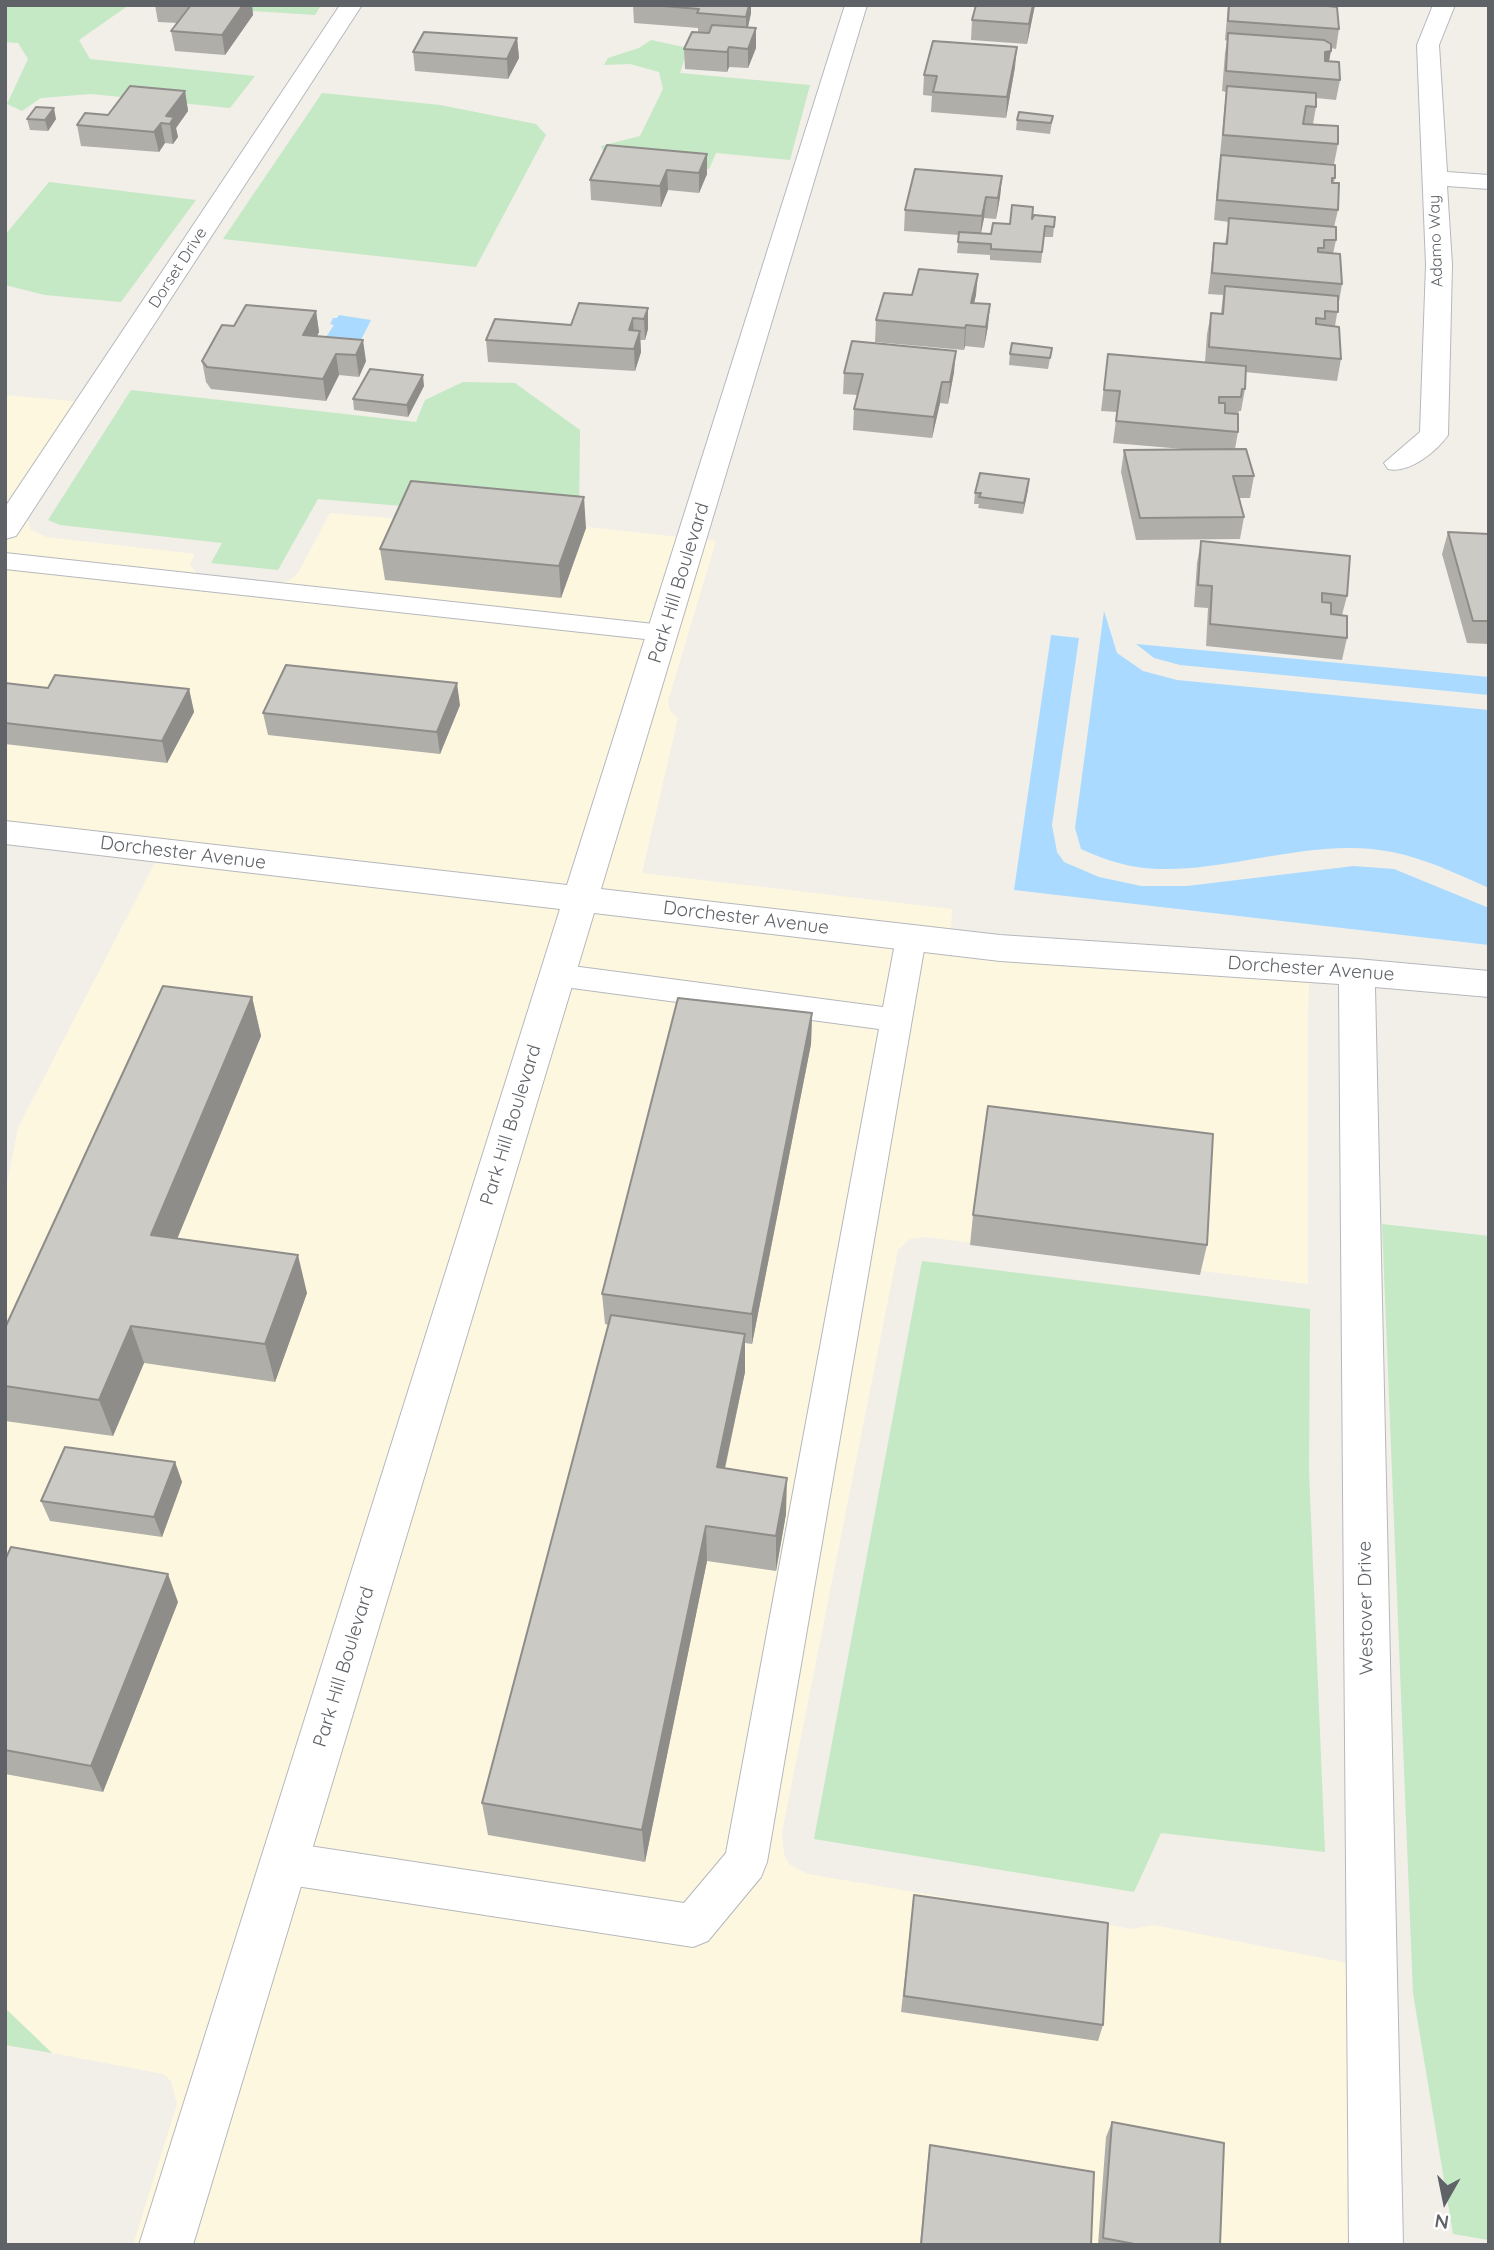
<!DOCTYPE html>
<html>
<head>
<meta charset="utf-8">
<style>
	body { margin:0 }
	#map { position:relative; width:1494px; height:2250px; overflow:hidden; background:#f1efe8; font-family:Quicksand,sans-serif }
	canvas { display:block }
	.frame { position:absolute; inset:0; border:7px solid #5f6368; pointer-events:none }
	.north { position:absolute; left:1410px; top:2166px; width:70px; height:70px; -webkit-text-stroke:5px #fff; paint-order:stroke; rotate:189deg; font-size:19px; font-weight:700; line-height:28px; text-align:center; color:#5f6368 }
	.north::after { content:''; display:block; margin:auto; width:24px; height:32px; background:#5f6368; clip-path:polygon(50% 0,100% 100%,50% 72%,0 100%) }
</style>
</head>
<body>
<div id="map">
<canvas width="1494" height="2250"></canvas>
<div class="frame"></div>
<div class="north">N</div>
</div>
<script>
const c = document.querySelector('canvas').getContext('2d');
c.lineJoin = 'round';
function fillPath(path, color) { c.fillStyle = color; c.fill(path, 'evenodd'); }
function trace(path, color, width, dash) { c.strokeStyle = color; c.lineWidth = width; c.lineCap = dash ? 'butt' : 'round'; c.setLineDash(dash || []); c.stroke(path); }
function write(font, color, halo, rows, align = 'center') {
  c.font = font + ' Quicksand,sans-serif'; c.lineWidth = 5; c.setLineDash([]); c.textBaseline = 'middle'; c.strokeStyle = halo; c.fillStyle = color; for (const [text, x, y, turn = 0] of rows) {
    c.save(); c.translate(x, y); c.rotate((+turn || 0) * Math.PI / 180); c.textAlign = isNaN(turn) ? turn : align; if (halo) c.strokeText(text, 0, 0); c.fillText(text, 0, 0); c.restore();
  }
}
fillPath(new Path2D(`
	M5 395 103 404 28 518 30 529 46 537 195 554 190 565 198 575 277 584 290 580 298 573 330 513 567 533 579 532 588 527 716 541 668 701 670 711 678 718 642 873 952 909 951 933 1313 975 1312 984H1309L1308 1018V1284L926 1237 910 1239 898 1250 782 1832 784 1855 789 1864 808 1874 1132 1929 1154 1925 1378 1969 1392 2245H133L177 2104 171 2081 163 2074 52 2053 5 2008V1194L18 1128 159 855 5 841Z`), '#fef7e0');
fillPath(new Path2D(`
	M5 5H129L79 40 90 59 255 76 230 108 91 94 41 98 22 111 7 104 28 59 18 43 5 42Z
	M160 5H321L315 15Z
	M651 40 688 48 680 73 810 85 790 160 716 153 709 169 607 162 601 146 640 136 663 89 659 72 630 64 604 65 608 58 639 48Z
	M322 93 440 105 536 124 546 135 476 267 223 239Z
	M49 182 196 200 121 302 45 295 5 285V235Z
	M463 382 515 383 580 430 579 511 571 520 318 499 278 570 211 563 222 543 60 525 48 520 131 390 416 422 425 400Z
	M1382 1224 1489 1236V2240L1453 2234 1413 1993Z
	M922 1261 1310 1309 1309 1471 1325 1852 1161 1833 1134 1892 814 1839Z
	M5 2008 52 2053 5 2045Z`), '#c5e8c5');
fillPath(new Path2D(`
	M339 315 371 320 355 352 326 337 334 325 330 324 333 318H337Z
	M1104 611 1117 653 1143 671 1177 680 1489 710V888C1442 867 1403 848 1351 848 1283 847 1201 877 1137 867 1117 864 1099 857 1081 849L1075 828Z
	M1051 635 1079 638 1052 825 1057 852 1064 862 1099 877 1141 886H1187L1354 866 1394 869 1489 908V945L1014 890Z
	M1136 644 1489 677V695L1180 665 1154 658Z`), '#aadaff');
const service = new Path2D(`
	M5 553 663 625 673 627 677 633 673 639 663 641 5 569Z
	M911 927 922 930 926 938 767 1862 761 1877 708 1941 693 1947 283 1884 268 1878 262 1863 268 1848 283 1842 684 1903 726 1853 879 1029 557 986 546 983 541 975 546 967 557 964 883 1007 896 938 900 930Z`);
const minor = new Path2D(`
	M340 5H362L20 530 16 536 5 539V507Z
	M845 5H867L601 889 1000 935 1357 959 1489 971V997L1375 987 1403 2245H1349L1339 984 1000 961 594 913 193 2245H139L560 909 5 844V821L567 885Z
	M1433 5H1455L1439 45 1447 172 1489 175V189L1447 186 1452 265 1448 435C1436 452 1409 474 1388 469L1384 463 1420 432 1426 265 1417 45Z`);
trace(service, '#b5b8bc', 2);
trace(minor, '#b5b8bc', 2);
fillPath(service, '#fff');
fillPath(minor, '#fff');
fillPath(new Path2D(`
	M155 5H252L253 15 225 55 175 51 171 31 178 23 158 22Z
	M633 5H751V13L748 27 756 48 748 68 729 67 727 72 685 69 684 49 698 32V28L634 23Z
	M1035 5 1027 44 971 40 972 20Z
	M1228 5H1334L1339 29 1336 49 1331 48 1329 61 1340 80 1336 100 1316 98V107L1313 124 1338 144 1334 164 1220 155 1226 92 1222 91 1225 53 1227 41 1225 40Z
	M517 38 519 58 508 79 415 71 413 52Z
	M1015 67 1006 118 931 112 932 96 923 95 924 75Z
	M185 91 188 111 176 128 178 137 173 144 165 143 159 152 81 146 77 125Z
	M1053 116 1050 134 1016 130 1017 120Z
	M27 119H56L48 131 30 130Z
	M707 154V174L699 193 668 190 661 207 591 200 590 180Z
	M1221 155 1335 178 1334 183 1338 210 1334 227 1336 240 1333 254 1342 284 1335 326 1341 359 1337 381 1245 372V389L1241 411H1239L1238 414V432L1235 449 1254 476 1250 498H1239L1244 517 1240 539 1136 540 1121 472 1124 450 1183 449 1113 443 1117 412 1101 411 1108 354 1205 362 1207 334 1211 313H1221L1223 295 1208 294 1214 243 1225 244 1229 222 1214 220 1218 176Z
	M1002 176 1000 197 996 219 984 218 981 233 991 234 1010 224 1032 219 1055 217 1053 237H1044L1041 263 990 260V255L957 253 959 235 904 231 905 210Z
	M912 295H976L974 303 988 326 984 348 965 346 964 350 875 342 876 320Z
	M648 308V329L645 340H640L641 352 635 371 488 362 486 340 571 325Z
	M316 311 319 332 317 336 366 361 359 377 339 375 326 401 211 389 206 382 202 361 234 326Z
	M1052 348 1048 369 1009 365 1010 354Z
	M954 372 948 404 940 403 932 438 853 430 854 409 857 395 843 394 844 373Z
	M424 386 408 417 354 410 353 399Z
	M1029 479 1023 514 978 508 979 504H974L975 493Z
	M586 528 561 598 385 580 380 549Z
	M1448 532 1489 534V644L1467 643 1442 554Z
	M1201 541 1347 596 1342 615 1347 638 1342 660 1206 646 1208 608 1194 607 1197 563Z
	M5 683 48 688 189 689 194 712 167 763 5 744Z
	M460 705 440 754 268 735 263 713Z
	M252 997 261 1036 177 1239 307 1293 275 1382 144 1363 113 1436 5 1421V1328Z
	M812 1013 811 1044 752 1344 745 1343V1372L725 1469 786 1514 776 1571 707 1561 645 1862 488 1835 482 1803 609 1325 605 1324 602 1294Z
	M973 1215 1207 1245 1200 1275 970 1245Z
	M175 1462 182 1482 162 1537 50 1521 41 1501Z
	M5 1560 178 1602 103 1792 5 1774Z
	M914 1895 1103 2025 1098 2041 901 2012Z
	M1112 2122 1220 2245H1098L1106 2137Z
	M930 2145 1091 2245H920L928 2159Z`), '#afaea9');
fillPath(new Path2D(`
	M243 5H252L253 15 225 55 222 35Z
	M749 5H751V13L746 36V17Z
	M1033 5H1035L1027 44 1029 24Z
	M756 28V48L748 68V49Z
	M517 38 519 58 508 79 507 59Z
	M729 47V67L727 72V52Z
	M1017 47 1015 67 1006 118 1007 97Z
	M1331 51 1327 71 1321 72 1325 52Z
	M185 91 188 111 176 128 178 137 173 144 170 124 166 116Z
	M54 108 56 119 48 131 45 120Z
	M161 123 165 143 159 152 154 132Z
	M707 154V174L699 193V173Z
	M667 170 668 190 661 207 660 186Z
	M1002 176 1000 197 996 219 998 198Z
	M986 197 984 218 980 237 982 216Z
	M978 274 976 295 969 324 971 303Z
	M990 304 988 326 984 348 986 327Z
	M648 308V329L645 340 644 319Z
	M316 311 319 332 307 356 303 335Z
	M633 318 634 339 629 330Z
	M966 325 965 346 964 350 965 328Z
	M640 331 641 352 635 371 634 349Z
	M363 340 366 361 359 377 356 355Z
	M956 351 954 372 948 404 950 382Z
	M336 354 339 375 326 401 323 379Z
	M423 375 424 386 408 417 407 405Z
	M942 382 940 403 932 438 934 417Z
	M1029 479 1028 490 1023 514 1024 503Z
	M584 497 586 528 561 598 559 566Z
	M457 683 460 705 440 754 437 732Z
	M189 689 194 712 167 763 162 741Z
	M252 997 261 1036 163 1273 151 1235Z
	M812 1013 811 1044 752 1344V1314Z
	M298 1255 307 1293 275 1382 265 1344Z
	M131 1326 144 1363 113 1436 99 1400Z
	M745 1334V1372L717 1504V1467Z
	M175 1462 182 1482 162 1537 154 1517Z
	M787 1478 786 1514 776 1571V1536Z
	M706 1526 707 1561 645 1862 642 1830Z
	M168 1574 178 1602 103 1792 91 1766Z`), '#8f8d8a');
const building = new Path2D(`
	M191 5H243L222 35 171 31Z
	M652 5H749L746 17 697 13 699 9Z
	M976 5H1033L1029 24 972 20Z
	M1229 5H1319L1337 7 1339 29 1228 21Z
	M712 25 756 28 748 49 729 47 727 52 684 49 692 32 709 33Z
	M424 32 517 38 507 59 413 52Z
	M1228 33 1324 40 1331 44V51L1325 52V61L1339 62 1340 80 1226 71Z
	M933 41 1017 47 1007 97 933 92 937 76 924 75Z
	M130 86 185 91 166 116 174 117 170 124 161 123 154 132 77 125 85 113 108 115Z
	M1227 86 1316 93V107L1306 106 1303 124 1338 126V144L1223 135Z
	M36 107 54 108 45 120 27 119Z
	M1019 112 1053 116 1051 123 1017 120Z
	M607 145 707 154 699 173 667 170 660 186 590 180Z
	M1221 155 1335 165V178H1332V183H1339L1338 210 1217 200Z
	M915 169 1002 176 998 198 986 197 982 216 905 210Z
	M1012 205 1033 207 1032 219 1034 215 1055 217 1054 227 1045 226 1042 252 991 249V244L958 242 959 232 991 234 993 223 1010 224Z
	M1229 218 1336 227V240H1324V248H1318V252L1340 254 1342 284 1212 273 1214 243 1227 244Z
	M919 269 978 274 971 303 990 304 986 327 966 325 965 328 876 320 884 293 912 295Z
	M1225 286 1338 296V312L1325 311V319L1316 318V324L1339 327 1341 359 1209 347 1211 313 1223 314Z
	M579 303 648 308 644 319 633 318 629 330 640 331 634 349 486 340 495 319 571 325Z
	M246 305 316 311 303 335 363 340 356 355 336 354 323 379 207 367 202 361 222 325 234 326Z
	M852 341 956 351 950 382H942L934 417 854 409 863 374 844 373Z
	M1012 343 1052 348 1050 358 1010 354Z
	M1108 354 1246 366 1245 389H1242L1241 397H1219V403H1225V413L1238 414V432L1116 421 1120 391 1104 390Z
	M370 369 423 375 407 405 353 399Z
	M1246 449 1254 476H1233L1244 517 1140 518 1124 450Z
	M980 473 1029 479 1024 503 979 497 981 493H975Z
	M411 481 584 497 559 566 380 549Z
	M1448 532 1489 534V621H1473Z
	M1201 541 1350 556 1347 596 1322 593V602L1331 603V614L1347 616V638L1210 624 1212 586 1198 585Z
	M286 665 457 683 437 732 263 713Z
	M55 675 189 689 162 741 5 723V683L48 688Z
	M163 986 252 997 151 1235 298 1255 265 1344 131 1326 99 1400 5 1386V1328Z
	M678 998 812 1013 752 1314 602 1294Z
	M988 1106 1213 1134 1207 1245 973 1215Z
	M611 1315 745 1334 717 1467 787 1478 776 1536 706 1526 642 1830 482 1803Z
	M65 1447 175 1462 154 1517 41 1501Z
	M11 1547 168 1574 91 1766 5 1750V1560Z
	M914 1895 1108 1923 1103 2025 904 1996Z
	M1112 2122 1224 2143 1220 2245H1140L1103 2238Z
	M930 2145 1094 2172 1091 2245H921Z`);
fillPath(building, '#cccac5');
trace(building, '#8f8d8a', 2);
write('16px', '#5f6368', '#fff', [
	["Adamo Way",1436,241,-92],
	["Dorset Drive",178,268,-57]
]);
write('19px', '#5f6368', '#fff', [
	["Park Hill Boulevard",679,583,-73],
	["Dorchester Avenue",183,853,7],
	["Dorchester Avenue",746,918,7],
	["Dorchester Avenue",1311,969,4],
	["Park Hill Boulevard",511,1125,-73],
	["Westover Drive",1366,1608,-91],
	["Park Hill Boulevard",344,1667,-73]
]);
</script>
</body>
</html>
